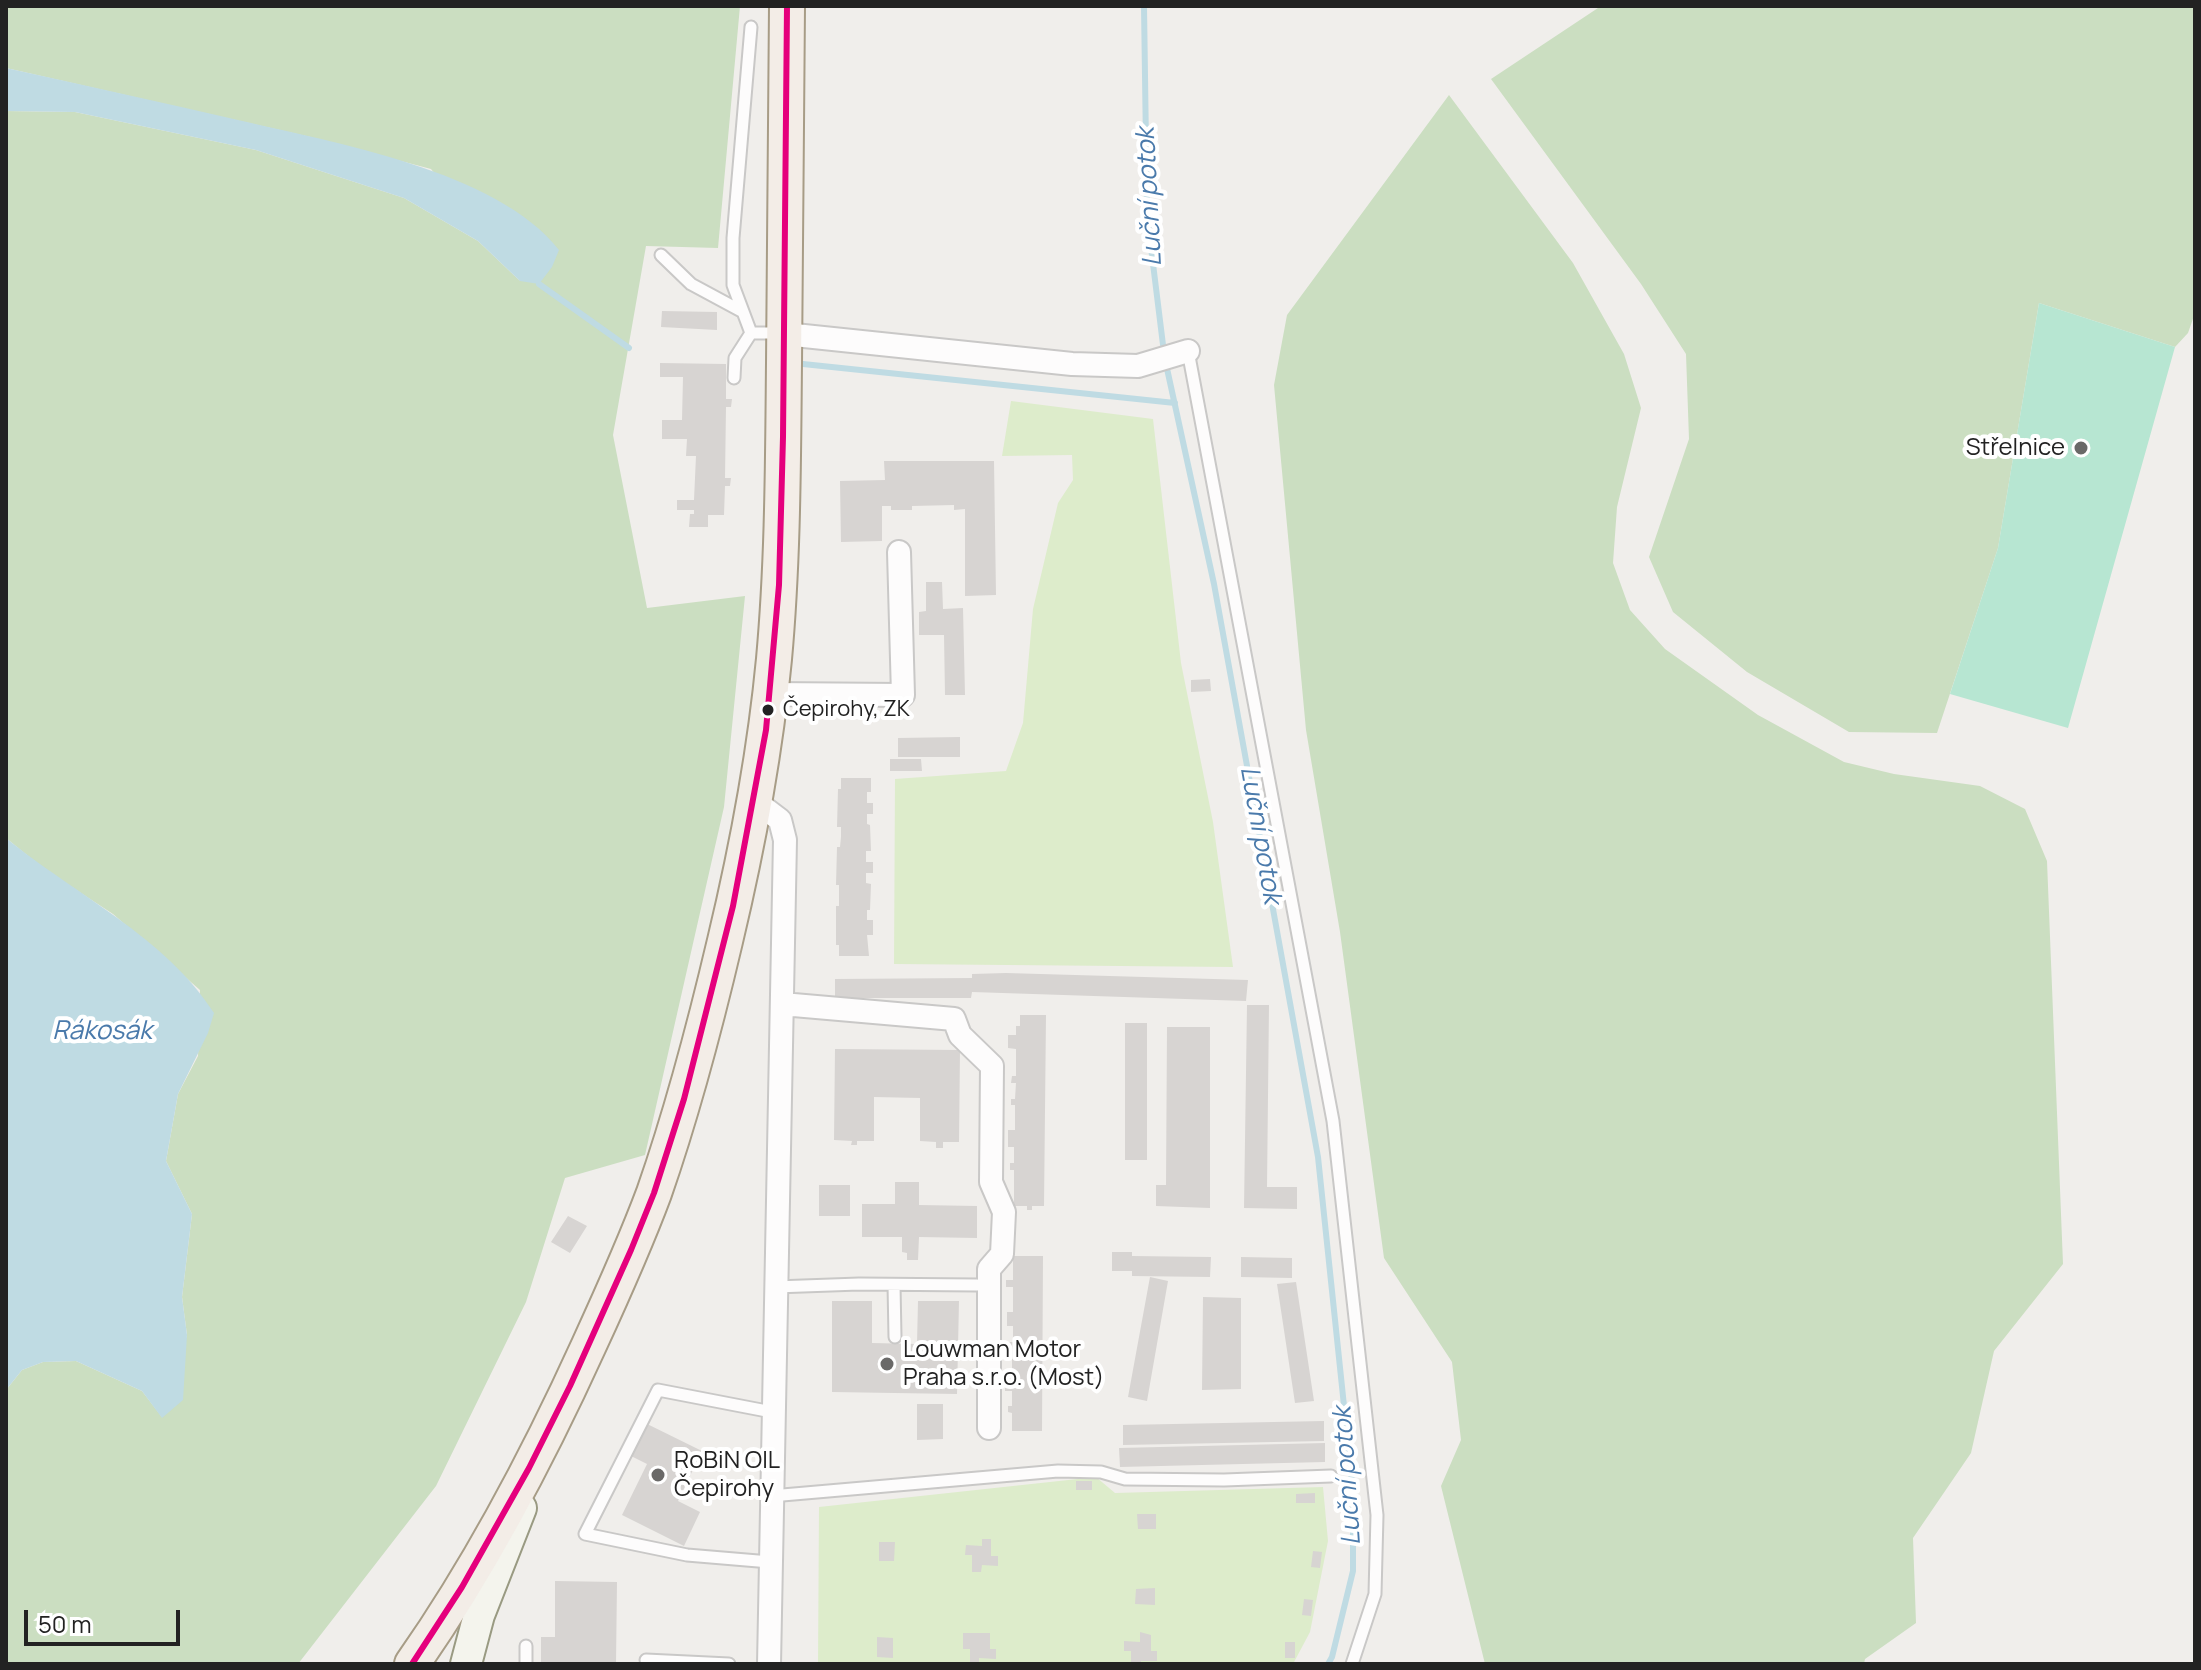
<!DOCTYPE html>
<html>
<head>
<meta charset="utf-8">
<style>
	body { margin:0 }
	#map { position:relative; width:2201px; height:1670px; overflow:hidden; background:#f0eeeb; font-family:Manrope,sans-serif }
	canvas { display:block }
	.frame { position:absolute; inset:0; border:8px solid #222; pointer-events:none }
	.scale { position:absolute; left:24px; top:1610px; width:156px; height:36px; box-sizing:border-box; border:4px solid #222; border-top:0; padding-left:10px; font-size:24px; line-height:28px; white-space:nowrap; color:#222; -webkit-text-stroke:6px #fff; paint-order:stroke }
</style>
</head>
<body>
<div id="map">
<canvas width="2201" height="1670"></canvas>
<div class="frame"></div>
<div class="scale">50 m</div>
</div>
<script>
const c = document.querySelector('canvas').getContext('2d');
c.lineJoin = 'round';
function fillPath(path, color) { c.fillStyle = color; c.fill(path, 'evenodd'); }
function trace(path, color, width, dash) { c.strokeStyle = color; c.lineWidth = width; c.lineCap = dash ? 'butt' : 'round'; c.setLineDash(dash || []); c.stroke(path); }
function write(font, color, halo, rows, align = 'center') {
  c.font = font + ' Manrope,sans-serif'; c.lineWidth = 8; c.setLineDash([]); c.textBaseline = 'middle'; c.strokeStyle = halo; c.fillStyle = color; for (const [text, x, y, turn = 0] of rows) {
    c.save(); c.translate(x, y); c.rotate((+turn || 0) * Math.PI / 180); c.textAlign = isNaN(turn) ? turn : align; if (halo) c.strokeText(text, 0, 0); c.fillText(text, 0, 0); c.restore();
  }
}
fillPath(new Path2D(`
	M1011 401 1153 419 1181 663 1213 822 1233 967 894 964 895 779 1006 771 1023 723 1033 609 1058 503 1073 480 1072 455 1002 456Z
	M1096 1477 1115 1493 1323 1487 1328 1541 1310 1632 1293 1664H818L819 1507Z`), '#ddeccb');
fillPath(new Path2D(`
	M6 6H740L718 248 646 246 613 435 647 608 745 596 724 807 645 1155 565 1178 526 1302 436 1486 298 1664H6V1390L22 1370 43 1362 76 1361 142 1391 162 1417 187 1335 182 1297 192 1214 166 1161 178 1094 198 1056 200 990 113 914 44 869 6 838V111L75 112 256 150 404 198 478 241 520 281 431 169 310 137 6 68Z
	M1601 6H2195V313L2188 333 2175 347 2039 303 1998 548 1937 733 1849 732 1747 672 1673 612 1649 557 1689 439 1686 354 1641 284 1491 79Z
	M1449 95 1573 263 1624 354 1641 408 1617 507 1613 563 1630 610 1665 649 1758 715 1844 762 1894 774 1980 786 2025 809 2047 861 2063 1264 1994 1351 1971 1453 1913 1538 1916 1623 1865 1659 1864 1664H1485L1441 1486 1461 1440 1452 1362 1384 1258 1340 932 1306 730 1274 385 1287 315Z`), '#cbdec1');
fillPath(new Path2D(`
	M2039 303 2175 347 2068 728 1950 694 1998 548Z`), '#b7e6d2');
fillPath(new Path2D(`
	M6 68C83 85 161 102 238 120 332 142 498 171 559 250L552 267 539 284 520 281 478 241 404 198 256 150 75 112 6 111Z
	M6 838C74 894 166 937 214 1013L208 1033 178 1094 166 1161 192 1214 182 1297 187 1335 183 1400 162 1418 142 1391 76 1361 43 1362 22 1370 6 1390Z`), '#bfdbe3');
trace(new Path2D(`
	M1144 6 1147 215 1164 353
	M539 284 629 348
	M803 364 1175 403
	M1166 364 1214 584 1318 1157 1353 1492V1571L1332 1657 1328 1664`), '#bfdbe3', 6);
fillPath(new Path2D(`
	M662 311 717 312V330L661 327Z
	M660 363 726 364V399H732L731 407H726L725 478H731L730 486H725L724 515H708V527H689L690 514H694V510H677V500H694L696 456H686L687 439H662V420H682L683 377H660Z
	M884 461H994L996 595 965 596V509L954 510V505L912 506V510H891V506H882V541L841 542 840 481 885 480Z
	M926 582H942L943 609 963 608 965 695H945L944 635H919V612L926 611Z
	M1210 679 1211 691 1191 692V680Z
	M960 737V757H898V738Z
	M890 759H921L922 771H890Z
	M841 778H871V792H867V803H873V814H867V824L870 825 871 851H866V862H873V873H866V883L871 884 870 910H867V920H873V935H867L869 956H839V945H836V906H839V885H836L837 847H840L841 837V827H837L838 789H841Z
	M1006 973 1248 980 1246 1001 972 992 971 998H835V979L972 978V974Z
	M1247 1005H1269L1267 1187H1297V1209L1244 1208Z
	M1020 1015H1046L1044 1206H1032V1210H1027V1206H1014V1170H1010V1163H1014V1147H1008V1130H1015V1105H1011V1099H1015L1016 1083H1011L1012 1076H1016V1049L1008 1048V1035H1016V1026H1020Z
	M1125 1023H1147V1160H1125Z
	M1167 1027H1210V1208L1156 1206V1185H1166Z
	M835 1049 960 1050 959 1142H943V1148H936V1142L920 1141V1098L874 1097V1141H857V1145H851L852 1141 834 1140Z
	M895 1182H919V1205L977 1206V1238L919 1237 918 1260H907V1253L902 1252V1237H862V1204H895Z
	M819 1185H850V1216H819Z
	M568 1216 587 1226 570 1253 551 1242Z
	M1112 1252H1132V1256L1211 1257 1210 1277 1132 1276V1271H1112Z
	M1013 1256H1043L1042 1431H1012V1413L1008 1412V1406H1012V1391H1005V1374H1012V1349H1008V1342H1013V1326H1007V1312H1013V1287H1006V1280H1013Z
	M1241 1257 1292 1258V1278L1241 1277Z
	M1150 1277 1168 1281 1147 1401 1128 1397Z
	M1296 1282 1314 1401 1295 1403 1277 1284Z
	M1203 1297 1241 1298V1389L1202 1390Z
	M832 1301H872V1343L917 1344 918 1301H959L957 1394 832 1392Z
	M917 1404H943V1439L917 1440Z
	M637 1419 702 1451 678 1501 700 1512 684 1546 622 1515 647 1464 621 1451Z
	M1324 1421V1441L1123 1445V1425Z
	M1325 1443V1462L1120 1467 1119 1448Z
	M1076 1481H1092V1490H1076Z
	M1315 1493V1503H1296V1494Z
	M1137 1514H1156V1529H1138Z
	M982 1539H991V1556H998V1566L982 1565 981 1572H972V1555H965L966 1545 982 1546Z
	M879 1542H895L894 1561H879Z
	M1313 1551 1322 1552 1320 1568 1311 1567Z
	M555 1581 617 1582 616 1664H541V1637H555Z
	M1155 1588V1605L1135 1604 1136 1589Z
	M1304 1599 1313 1600 1311 1616 1302 1615Z
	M1140 1632 1151 1635V1651H1157V1661H1141V1664H1131V1651H1124V1641L1140 1642Z
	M963 1633H990V1649H996V1659L979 1658V1664H970V1649H963Z
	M877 1637 893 1638V1658L877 1657Z
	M1285 1642H1295V1658H1285Z`), '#d7d4d2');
const lane = new Path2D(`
	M751 27 733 238V285L751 333H780
	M661 255 691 284 743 312
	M1188 351 1333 1121 1377 1515 1375 1594 1352 1664
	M734 378 735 358 751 333
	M894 1285 895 1337
	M775 1287 859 1284 977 1285
	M771 1496 1058 1471 1101 1472 1125 1479 1224 1480 1331 1476
	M770 1562 687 1555 585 1534 658 1390 772 1412
	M526 1646V1664
	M646 1660 729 1664`);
const street = new Path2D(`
	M785 334 1072 364 1138 366 1188 351
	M770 694 903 695 899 552
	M755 801 780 820 785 840 769 1664
	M782 1004 954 1019 960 1035 992 1066 991 1182 1004 1212 1002 1254 989 1269V1428`);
const secondary = new Path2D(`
	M466 1664 479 1615 521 1508`);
const primary = new Path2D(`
	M412 1664C482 1564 539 1455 589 1345 612 1295 635 1244 654 1193 683 1110 705 1026 725 941 747 849 765 754 774 659 783 560 783 462 784 363 786 244 787 125 787 6`);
trace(lane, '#c9c8c7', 15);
trace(street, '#c9c8c7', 26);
trace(secondary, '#999a82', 34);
trace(primary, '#a79c86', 38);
trace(lane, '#fdfcfc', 11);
trace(street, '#fdfcfc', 22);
trace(secondary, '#f4f4ed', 30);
trace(primary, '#f3ede7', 34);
trace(new Path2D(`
	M412 1664 462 1587 529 1468 570 1386 631 1250 654 1193 684 1099 733 906 766 730 779 585 783 437 787 6`), '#e5007d', 6);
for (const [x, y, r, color] of [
	[2081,448,8,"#6a6968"],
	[768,710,7,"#222"],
	[887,1364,8,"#6a6968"],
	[658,1475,8,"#6a6968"]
]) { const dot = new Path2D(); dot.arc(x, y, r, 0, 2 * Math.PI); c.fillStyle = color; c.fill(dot); trace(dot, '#fff', 3); }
write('22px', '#222', '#fff', [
	["Čepirohy, ZK",783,710]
], 'left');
write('24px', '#222', '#fff', [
	["Střelnice",2065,448,"right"],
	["Louwman Motor",903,1350],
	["Praha s.r.o. (Most)",903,1378],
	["RoBiN OIL",674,1461],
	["Čepirohy",674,1489]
], 'left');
write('italic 26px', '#4a7aab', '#fff', [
	["Luční potok",1150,197,-93],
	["Luční potok",1260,835,80],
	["Rákosák",102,1032],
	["Luční potok",1348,1476,-94]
]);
</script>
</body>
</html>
